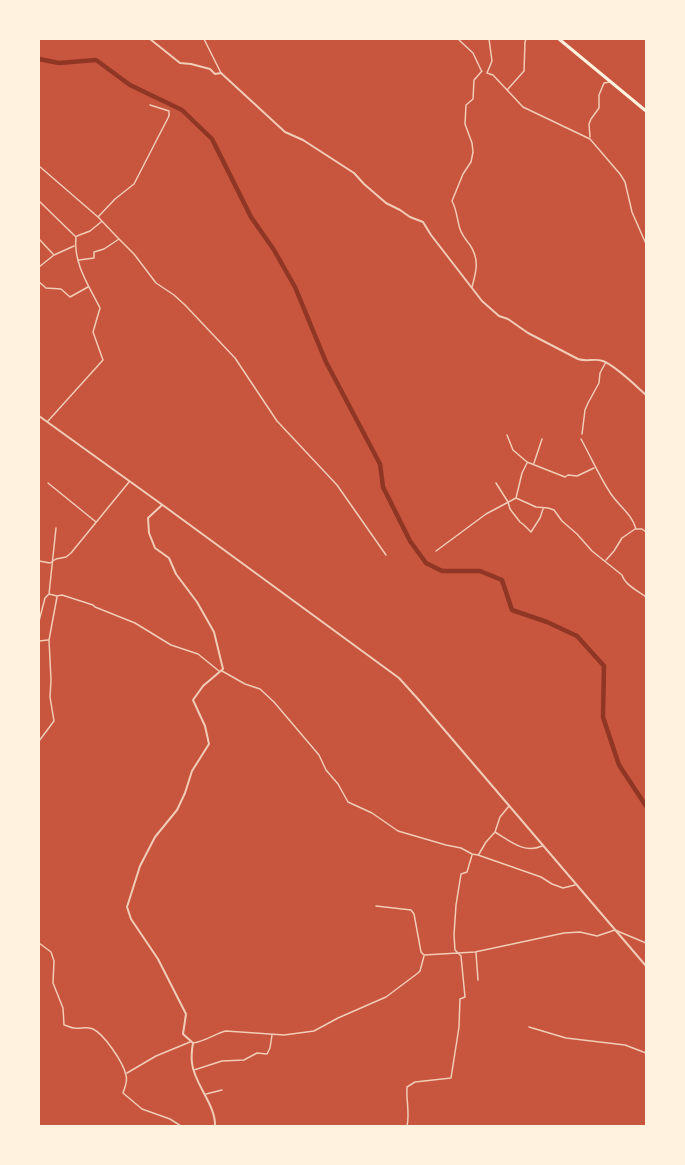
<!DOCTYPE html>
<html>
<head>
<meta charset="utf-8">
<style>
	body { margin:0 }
	#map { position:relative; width:685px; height:1165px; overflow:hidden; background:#c8553d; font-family:Cabin,sans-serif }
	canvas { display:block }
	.frame { position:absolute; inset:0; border:40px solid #fff3e0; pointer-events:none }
</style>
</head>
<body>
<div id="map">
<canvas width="685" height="1165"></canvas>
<div class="frame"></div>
</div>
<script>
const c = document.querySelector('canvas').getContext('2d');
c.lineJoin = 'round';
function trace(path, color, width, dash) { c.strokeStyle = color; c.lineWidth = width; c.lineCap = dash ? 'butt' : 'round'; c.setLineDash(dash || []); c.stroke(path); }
trace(new Path2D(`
	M39 59 59 63 96 60 130 85 182 110 212 139 251 217 274 250 295 287 326 362 380 464 383 487 410 541 426 563 442 571H480L502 580 512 610 547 622 577 636 604 666 603 717 619 765 646 806`), '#8f3625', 4.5);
trace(new Path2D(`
	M204 39 221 73
	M458 39 473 53 481 70
	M489 39 492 61 487 73 493 75 523 107 590 139 620 174 625 182 632 212 646 244
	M508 89 524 71 525 42 526 39
	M590 137 589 124 591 119 599 108V95L604 83 610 82
	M39 166 98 217 119 239 134 254 156 283 174 295 185 305 235 358 277 421 337 485 386 555
	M39 201 76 237C73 263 89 286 100 308L93 332 103 360 48 421
	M98 217 115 199 134 184 169 116V111L150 105
	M77 236 90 231 101 222
	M39 239 53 254
	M79 260 94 258V252L104 249 119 239
	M39 267 54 255 74 246
	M39 282 46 288 61 289 70 297 88 287
	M472 287C476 272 480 260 470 245 466 240 462 235 460 229 457 220 457 210 452 201L463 174 471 162 473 152 472 143 465 124 466 105 473 99 474 80 482 71
	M582 434 585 410 588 403 599 383 600 373 606 362
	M507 435 513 450 527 462 565 477 568 475 577 476 594 468
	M581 439C591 457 599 476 611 494 619 506 632 514 636 529H642L646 532
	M534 463 542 439
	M48 483 96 522
	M496 483 508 502 510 509 520 522 524 525 531 532 540 518 543 509
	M516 498 522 473 527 463
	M436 551 486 514 516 498 536 507 548 508 554 510 562 521 577 534 592 551 622 575C625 585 638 591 646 597
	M606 560 614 551 622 538 635 529
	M39 561 50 563 56 559 66 557 71 553 129 482
	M49 594 57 596 62 595 93 605 95 607 135 623 171 645 198 654 219 671
	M39 621 45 598 49 594 56 528
	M39 641 48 640
	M222 671 245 684 260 689 274 702 319 755 326 770 338 784 348 802 372 813 398 831 446 845 461 848 472 854 478 855 541 877 552 884 563 888 575 885
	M39 741 54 721 50 697 51 680 49 640 57 597
	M495 832C510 841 524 854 542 846
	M479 854 486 842 495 832 500 817 509 806
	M376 906 411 910 414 914 421 952 424 955 475 952 564 933 580 932 597 936 615 930 646 943
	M39 943 51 952 54 961 53 983 63 1008 64 1025C68 1026 71 1028 74 1028 81 1029 86 1026 93 1029 104 1034 123 1062 126 1075 128 1082 125 1086 123 1093L142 1109 170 1119 181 1126
	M476 953 478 980
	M529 1027 566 1038 625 1045 646 1053
	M193 1043C206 1041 214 1034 226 1031L284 1035 314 1031 338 1018 386 997 418 973 420 971 424 956
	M194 1070 222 1061 244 1060 257 1053 267 1054 270 1048 272 1035
	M127 1073 156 1056 190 1042
	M206 1094 222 1090
	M407 1126C410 1114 406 1100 407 1087L415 1082 451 1078 459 1027 460 999 465 997 461 956 455 950 454 935 456 905 461 874 467 872 472 855`), '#f1ccb7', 1.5);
trace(new Path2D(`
	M150 39 180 63 191 64 210 69 215 74 221 73 285 132 303 140 354 173 364 184 386 203 400 210 410 217 423 222 431 235 482 301 499 316 508 319 528 333 578 359C587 362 595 358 603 361 616 366 636 386 646 395
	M39 416 164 506 399 678 418 699 646 966
	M162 505 148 518 149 533 155 548 169 558 176 574 197 602 214 632 223 669 203 686 193 700 205 726 209 744 192 771 185 793 177 810 155 837 140 866 127 907 131 919 158 959 186 1014 183 1034 193 1043C192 1049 191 1056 192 1063 194 1084 216 1105 215 1126`), '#f1ccb7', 2);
trace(new Path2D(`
	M559 39 646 111`), '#fff3e0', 3);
</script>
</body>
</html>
